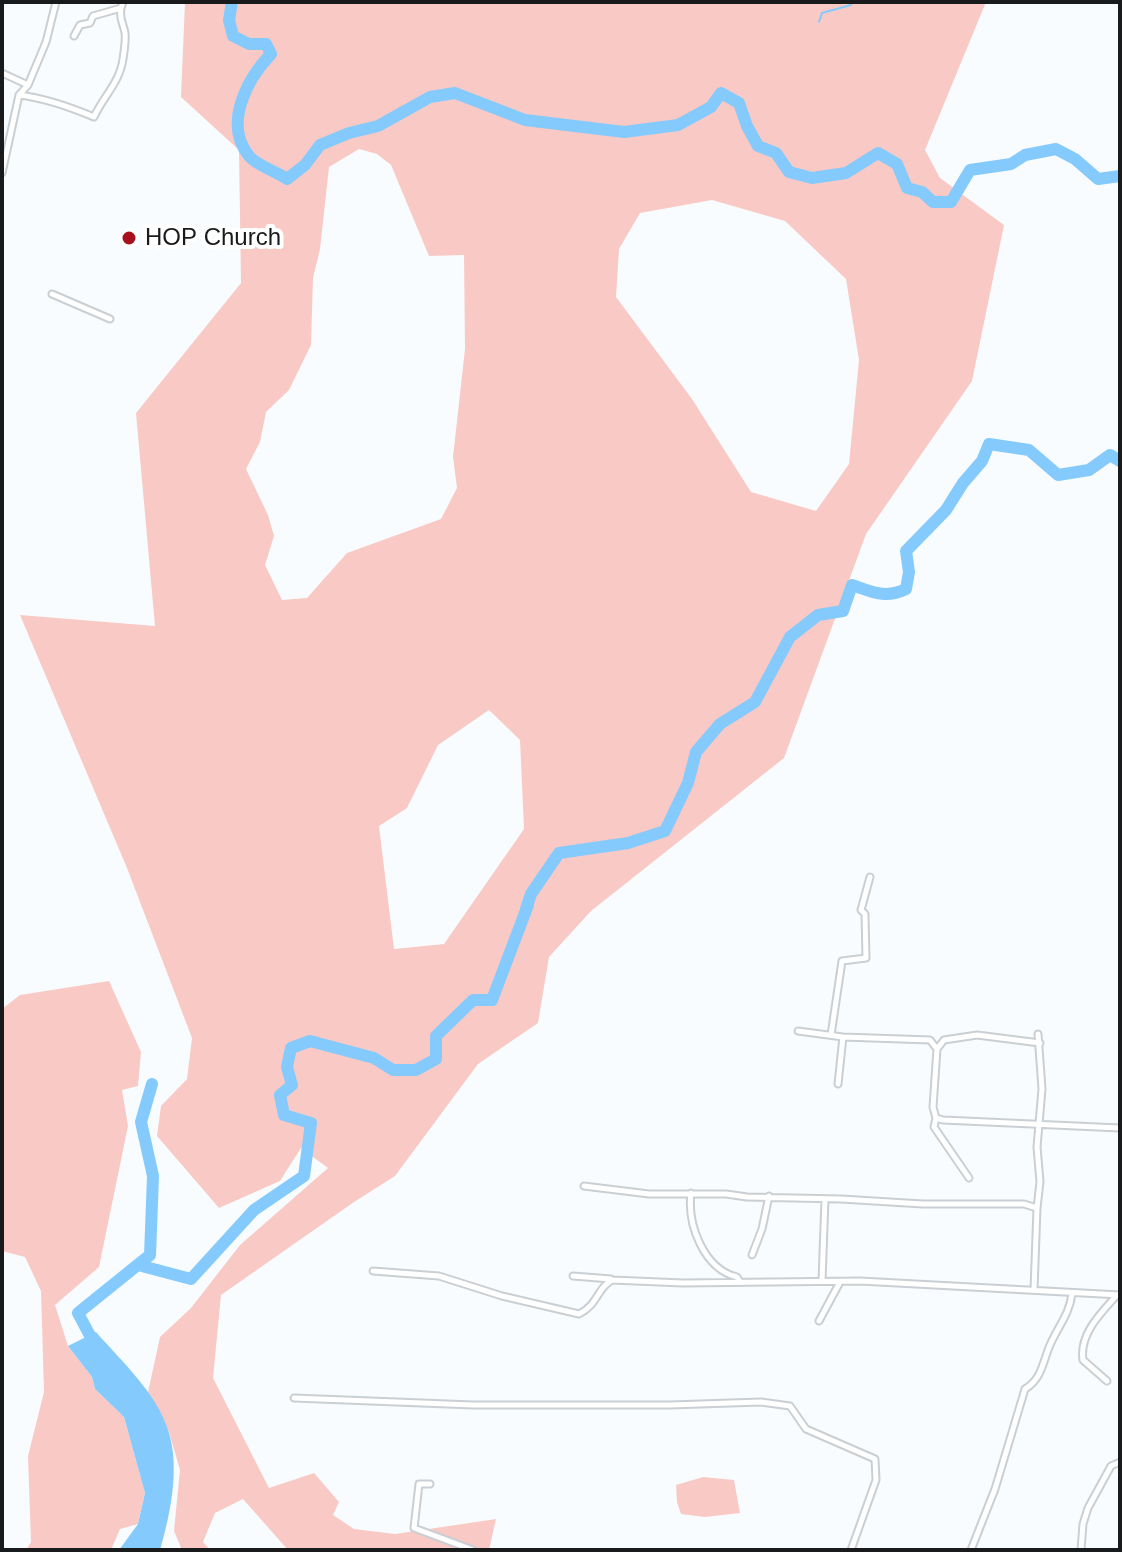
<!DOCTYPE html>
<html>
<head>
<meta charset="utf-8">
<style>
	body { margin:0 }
	#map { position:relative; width:1122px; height:1552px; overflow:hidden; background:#f8fcfe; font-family:Helvetica,sans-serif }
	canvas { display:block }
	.frame { position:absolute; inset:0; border:4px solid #181a1b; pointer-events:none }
</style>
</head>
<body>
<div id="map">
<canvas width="1122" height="1552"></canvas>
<div class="frame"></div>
</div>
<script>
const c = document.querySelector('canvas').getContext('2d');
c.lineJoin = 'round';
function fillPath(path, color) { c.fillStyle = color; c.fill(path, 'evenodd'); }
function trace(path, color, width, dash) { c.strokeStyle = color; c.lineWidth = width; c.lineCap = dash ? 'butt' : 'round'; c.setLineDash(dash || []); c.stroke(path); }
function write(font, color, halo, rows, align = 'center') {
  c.font = font + ' Helvetica,sans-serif'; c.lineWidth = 8; c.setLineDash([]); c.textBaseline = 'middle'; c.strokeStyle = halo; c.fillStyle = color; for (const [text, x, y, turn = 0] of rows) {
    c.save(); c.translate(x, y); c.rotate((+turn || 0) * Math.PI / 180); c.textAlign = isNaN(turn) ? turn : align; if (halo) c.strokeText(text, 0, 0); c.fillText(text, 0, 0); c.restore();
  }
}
fillPath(new Path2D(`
	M185 2H986L925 150 940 178 1004 225 972 381 866 534 784 758 591 911 549 957 538 1023 478 1064 395 1176 354 1202 221 1295 213 1378 269 1488 314 1473 339 1502 333 1515 354 1529 395 1534 496 1519 489 1550H288L243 1499 215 1513 203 1542 210 1550H182L174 1531 180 1470 169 1432 148 1392 160 1337 191 1308 240 1245 328 1168 301 1148 280 1181 219 1208 157 1136 161 1106 187 1079 192 1038 127 868 20 615 155 626 136 413 241 283 239 150 181 97ZM359 149 377 154 391 165 429 256 464 255 465 349 453 457 457 488 441 519 347 553 307 598 282 600 265 565 274 536 268 515 246 469 260 442 266 412 289 390 311 345 313 278 320 249 329 167ZM712 200 785 221 846 279 859 360 849 464 816 511 751 492 692 399 616 297 619 249 640 213ZM489 710 520 740 524 829 444 944 394 949 379 826 407 808 438 745Z
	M109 981 141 1052 138 1086 122 1090 128 1126 99 1267 55 1305 68 1346 92 1377 95 1389 124 1417 145 1493 138 1524 120 1529 111 1550H26L31 1542 28 1456 44 1392 41 1291 25 1257 2 1251V1009L20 995Z
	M703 1477 734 1480 740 1513 705 1517 681 1514 677 1502 676 1485Z`), '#f9cac5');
fillPath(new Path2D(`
	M96 1332C122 1362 158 1394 169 1433 180 1470 170 1515 160 1550H119L138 1524 145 1493 124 1417 95 1389 92 1377 68 1346Z`), '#85cafd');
trace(new Path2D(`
	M819 22 822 13 851 5V2`), '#85cafd', 2);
trace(new Path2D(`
	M232 2 229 20 233 36 249 44H266L271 54C247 79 223 124 249 156 257 166 276 171 287 179L305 165 320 145 349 133 378 126 430 97 455 93 525 120 624 132 678 125 711 107 721 93 739 103 747 126 758 146 776 153 789 172 812 178 846 173 878 153 897 164 907 188 922 192 933 202H951L970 170 1011 164 1025 155 1056 149 1075 159 1098 179 1120 176
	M526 909 531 894 559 853 628 843 665 831 688 783 696 752 720 724 755 702 790 637 818 615 843 611 852 585C873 592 885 599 906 589L909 572 906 551 946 510 963 483 982 461 989 444 1029 450 1058 475 1089 470 1110 455 1120 461
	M138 1265 191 1279 254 1210 304 1176 311 1123 284 1115 280 1095 292 1085 287 1067 291 1048 310 1041 374 1058 393 1070H416L436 1059V1036L473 1000H492L528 905
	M96 1347 78 1313 150 1255 153 1176 141 1122 152 1084`), '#85cafd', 12);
const minor = new Path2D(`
	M74 36 80 25 90 23 93 16 121 8 123 2
	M2 73 28 85
	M19 95C45 98 70 107 94 117 103 97 120 82 123 59 124 52 126 40 125 33 123 22 119 19 121 8
	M2 173 19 95 28 85 46 42 56 2
	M52 294 110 319
	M798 1031 843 1037 930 1040 937 1049 933 1107 936 1118 943 1120 1120 1128
	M831 1035 842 961 866 958 865 914 861 910 870 877
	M937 1049 944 1040 977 1035 1040 1043
	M838 1084 843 1037
	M936 1118 934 1127 969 1178
	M584 1186 649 1194H726L747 1197 841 1199 923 1204H1024L1037 1208 1034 1290
	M691 1193C687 1225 704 1269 737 1277L740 1282
	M1037 1208 1040 1182 1037 1147 1042 1089 1038 1034
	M752 1255 762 1229 769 1196
	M373 1271 439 1276 502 1296 579 1314C598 1305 597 1288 612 1280L683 1283 860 1281 1120 1295
	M573 1276 611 1279
	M822 1281 825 1199
	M819 1321 840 1282
	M1107 1381 1083 1360C1079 1334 1101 1313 1117 1295
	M294 1398 473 1405H670L761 1402 790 1406 806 1429 875 1459 876 1480 851 1550
	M430 1484H419L414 1528 473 1550
	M971 1550 995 1489 1025 1389C1042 1379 1043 1361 1050 1345 1058 1326 1070 1314 1072 1293
	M1081 1550 1083 1524 1088 1508 1111 1466 1120 1462`);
trace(minor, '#cacfd3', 9);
trace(minor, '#fff', 5);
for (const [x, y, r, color] of [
	[129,238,8,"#a7101d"]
]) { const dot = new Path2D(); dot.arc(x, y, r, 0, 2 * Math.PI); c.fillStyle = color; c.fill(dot); trace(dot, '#fff', 3); }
write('24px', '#181a1b', '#fff', [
	["HOP Church",145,238]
], 'left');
</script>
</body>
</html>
